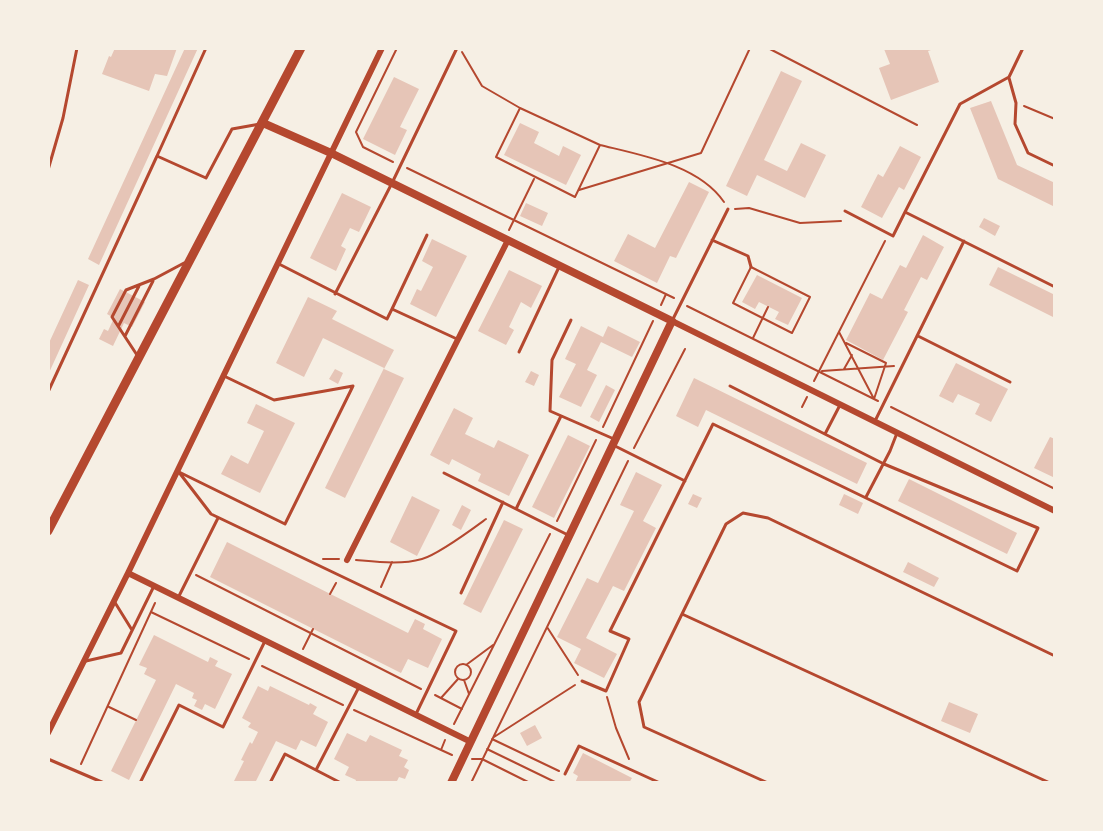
<!DOCTYPE html>
<html>
<head>
<meta charset="utf-8">
<style>
	body { margin:0 }
	#map { position:relative; width:1103px; height:831px; overflow:hidden; background:#f6efe4; font-family:"Noto Sans",sans-serif }
	canvas { display:block }
	.frame { position:absolute; inset:0; border:50px solid #f6efe4; pointer-events:none }
</style>
</head>
<body>
<div id="map">
<canvas width="1103" height="831"></canvas>
<div class="frame"></div>
</div>
<script>
const c = document.querySelector('canvas').getContext('2d');
c.lineJoin = 'round';
function fillPath(path, color) { c.fillStyle = color; c.fill(path, 'evenodd'); }
function trace(path, color, width, dash) { c.strokeStyle = color; c.lineWidth = width; c.lineCap = dash ? 'butt' : 'round'; c.setLineDash(dash || []); c.stroke(path); }
fillPath(new Path2D(`
	M115 48H177L167 76 155 74 149 91 102 74 109 56 111 57Z
	M185 48H198L99 265 88 259Z
	M887 48H937L928 51 939 82 891 100 879 68 890 64 884 49Z
	M781 71 802 81 764 160 787 171 801 143 826 155 805 198 757 175 747 196 726 186Z
	M394 77 419 89 400 127 407 130 395 155 363 139Z
	M991 101 1017 165 1055 183V207L998 179 970 108Z
	M520 123 539 132 534 143 559 156 563 146 581 155 566 185 504 155Z
	M900 146 921 157 904 190 899 187 882 218 861 207 878 174 883 177Z
	M689 182 709 192 676 258 670 256 657 283 614 261 628 234 655 248Z
	M342 193 371 207 359 232 350 228 341 246 346 249 336 271 310 258Z
	M526 203 548 213 542 226 520 216Z
	M984 218 1000 226 995 236 979 227Z
	M923 235 944 247 927 280 921 277 904 310 908 312 883 360 846 340 870 293 882 299 900 265 906 268Z
	M432 239 467 256 436 317 410 304 417 289 421 291 433 267 422 261Z
	M998 267 1055 295V318L989 285Z
	M509 270 542 286 531 308 521 302 509 327 514 330 506 345 478 331Z
	M757 275 802 298 788 325 775 319 779 312 759 302 755 309 742 302Z
	M78 280 89 285 48 375V345Z
	M120 289 145 302 132 327 124 323 113 346 99 339 104 329 108 331 114 318 107 314Z
	M308 297 337 311 332 319 394 350 384 369 404 378 345 498 325 488 384 368 323 338 304 377 276 363Z
	M581 326 603 337 608 326 640 342 632 357 601 342 587 370 597 375 581 407 559 397 576 364 565 359Z
	M956 363 1008 389 991 422 975 414 980 404 958 394 953 403 939 396Z
	M335 369 343 373 338 384 329 379Z
	M531 371 539 375 534 386 525 382Z
	M694 378 867 463 857 484 706 410 698 427 676 416Z
	M606 385 615 390 599 422 590 417Z
	M256 404 295 423 260 493 221 474 231 455 248 464 264 431 247 423Z
	M454 408 473 418 465 434 494 448 498 440 529 455 509 496 478 481 481 474 452 459 449 465 430 455Z
	M568 435 590 446 554 518 532 507Z
	M1050 437 1055 439V478L1034 468Z
	M636 472 662 485 643 521 656 528 624 591 613 586 586 638 617 654 604 678 574 663 581 649 557 637 587 578 598 583 634 511 620 505Z
	M909 479 1017 533 1007 554 898 501Z
	M693 494 702 498 697 508 688 504Z
	M844 494 863 503 858 514 839 505Z
	M412 496 440 510 417 556 390 542Z
	M462 505 471 510 461 530 452 525Z
	M504 520 523 529 481 613 463 604Z
	M227 542 408 633 415 619 425 624 423 629 442 639 428 668 408 659 401 673 210 577Z
	M908 562 939 578 934 587 903 572Z
	M154 635 208 662 210 657 218 661 215 666 232 674 215 709 205 704 202 710 194 706 197 700 192 698 194 693 176 684 129 780 111 771 156 680 144 674 147 668 139 665Z
	M258 686 268 691 270 686 309 705 310 703 317 707 313 714 328 722 316 747 301 740 296 750 276 741 255 783H233L244 761 241 760 250 742 252 744 258 732 248 727 251 723 242 718Z
	M949 702 978 714 970 733 941 721Z
	M535 725 542 738 527 746 520 733Z
	M347 733 366 742 370 735 402 750 399 756 408 760 404 767 409 770 405 779 399 777 396 783H355L356 780 345 775 349 767 334 759Z
	M583 753 632 778 629 783H575L578 776 573 773Z`), '#e6c5b7');
trace(new Path2D(`
	M768 48 917 125
	M462 52 482 86 520 108
	M1024 106 1055 119
	M520 108 600 145 575 197 496 157Z
	M600 145C641 155 699 165 724 202
	M393 162 363 147 356 132 397 48
	M407 168 674 298
	M579 190 701 153 750 48
	M735 209 749 208 800 223 841 221
	M509 230 534 179
	M751 267 810 297 792 333 733 303Z
	M661 305 666 294
	M687 306 878 401
	M839 332 874 399 886 363 846 343
	M753 338 768 307
	M844 369 852 355
	M822 371 894 366
	M814 381 885 241
	M802 407 807 397
	M891 407 1055 489
	M603 427 653 321
	M634 448 685 349
	M557 521 596 440
	M323 559H339
	M356 560C378 562 401 565 422 559 439 554 471 530 486 519
	M196 575 421 689
	M381 587 392 562
	M330 594 336 583
	M151 612 249 659
	M547 627 578 675
	M303 649 313 629
	M455 672a8 8 0 1 1 16 0a8 8 0 1 1-16 0Z
	M466 665 493 645
	M262 666 343 705
	M464 680 469 694
	M435 695 462 709
	M607 697 616 728 629 759
	M441 698 458 679
	M109 707 136 720
	M354 710 452 755
	M454 724 550 534
	M494 737 575 685
	M492 739 559 771
	M487 749 557 783
	M441 750 445 740
	M472 759H482L530 783
	M81 764 155 603
	M471 783 628 461`), '#b5482f', 2);
trace(new Path2D(`
	M206 48 157 156 206 178 232 129 260 124
	M1023 48 1009 77 960 104 905 212 1055 287
	M1009 78 1016 103 1015 124 1028 153 1055 166
	M48 170 63 118 77 48
	M845 211 893 236 905 212
	M712 240 748 256 751 267
	M279 264 387 319 392 309 457 339
	M335 294 392 183 457 48
	M392 309 427 235
	M673 319 728 209
	M571 320 552 360 550 411 614 439
	M119 325 139 286
	M125 336 153 281
	M918 336 1010 382
	M519 352 559 267
	M137 355 112 317 126 290 154 279 184 263
	M224 376 274 400 353 386
	M48 392 157 156
	M875 421 964 241
	M825 434 840 405
	M615 446 685 481
	M178 471 211 514 456 631 416 714
	M179 472 285 524 353 386
	M444 473 568 535
	M866 497 890 451 897 433
	M516 509 561 416
	M461 593 503 502
	M179 596 218 518
	M114 601 132 630
	M682 614 639 702 644 727 768 783
	M86 661 121 653 154 586
	M582 681 606 691 629 639 610 631 713 424 1017 571 1038 528 884 464 730 386
	M48 759 104 783
	M316 770 359 687
	M565 774 579 746 660 783
	M140 783 179 705 223 727 265 641
	M270 783 285 754 341 783
	M1050 783 682 614 726 524 743 513 768 518 1055 656`), '#b5482f', 3);
trace(new Path2D(`
	M672 321 1055 511
	M347 560 508 240
	M128 573 471 742
	M48 733 128 573 382 48`), '#b5482f', 6);
trace(new Path2D(`
	M263 123 331 153 672 321 451 783`), '#b5482f', 8);
trace(new Path2D(`
	M48 531 301 48`), '#b5482f', 9);
</script>
</body>
</html>
